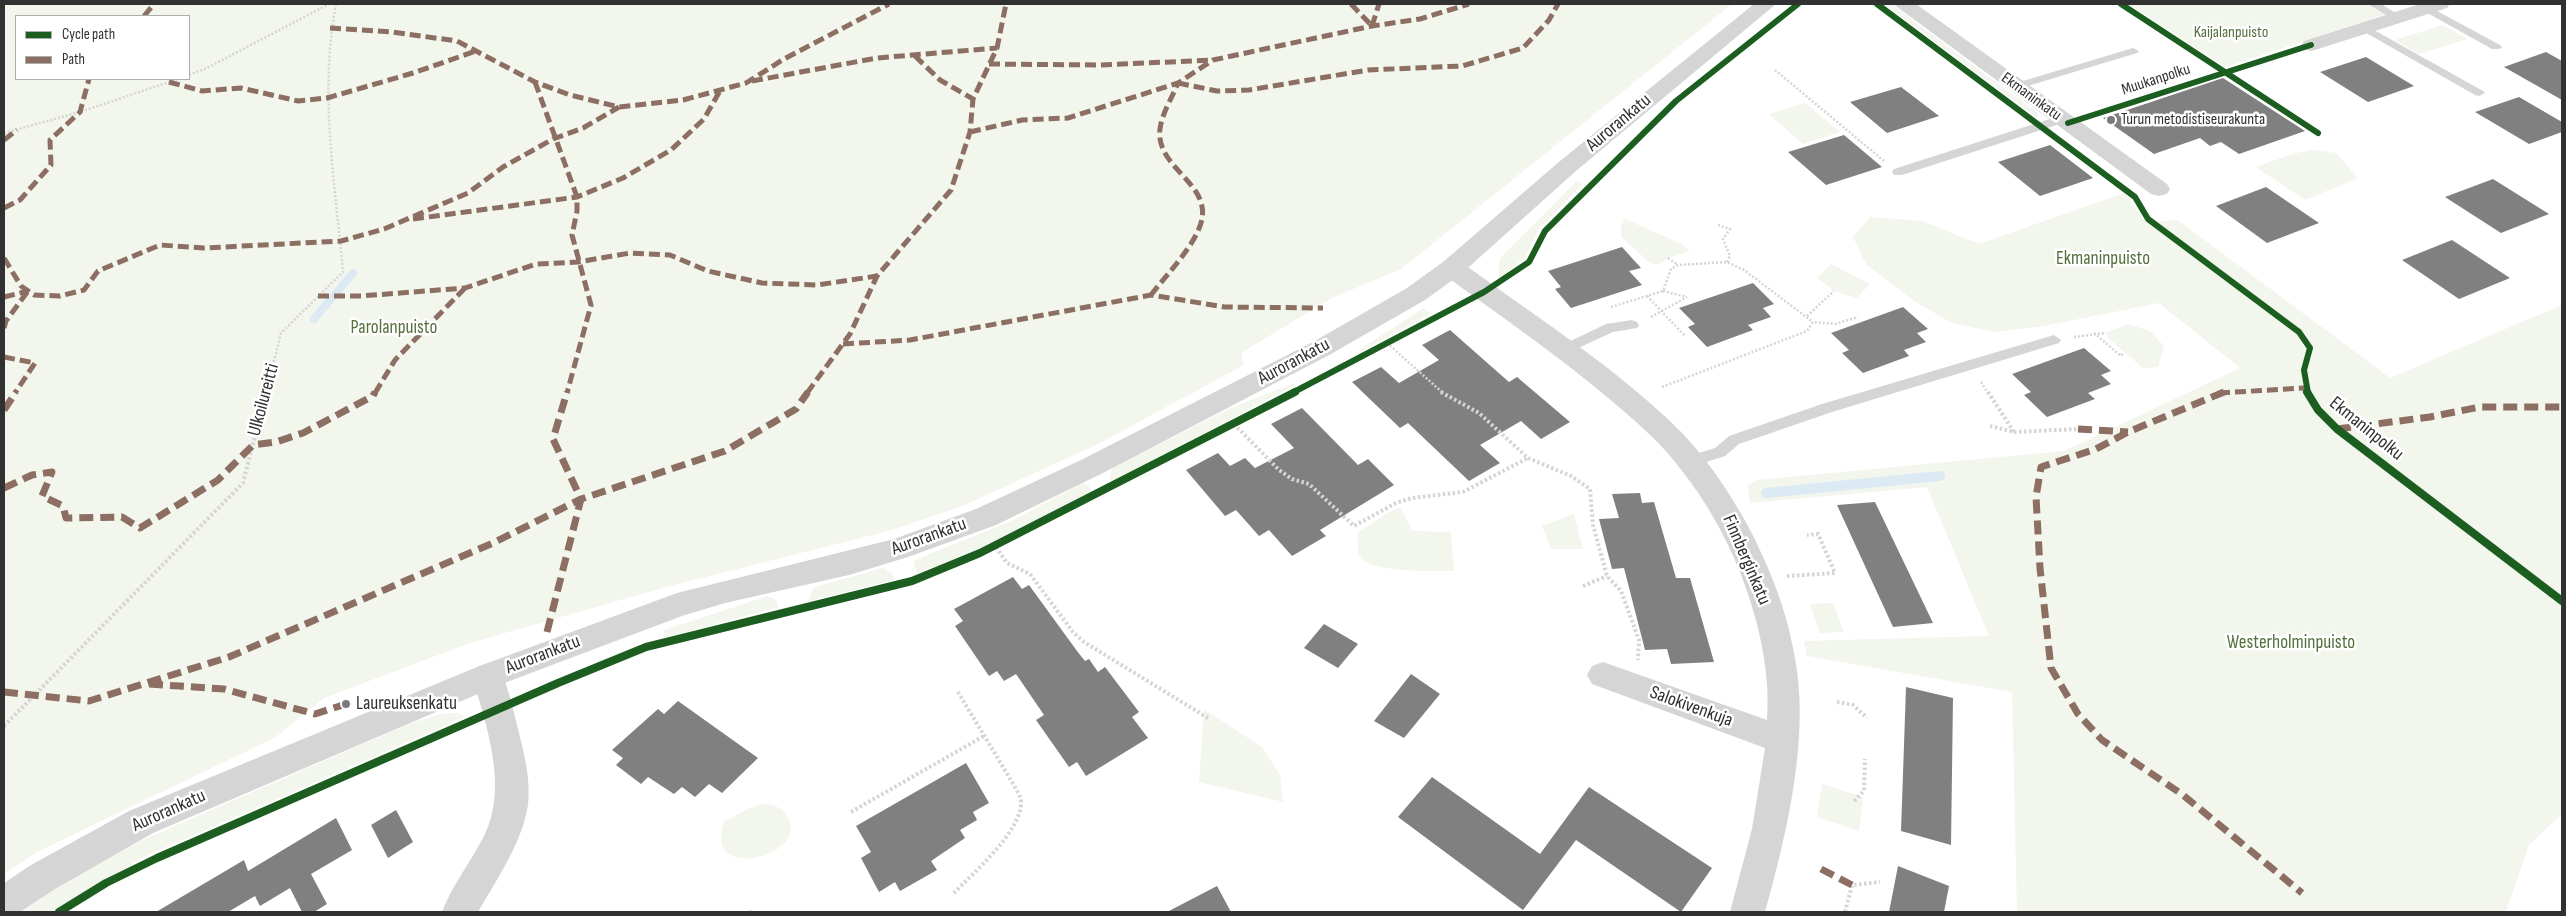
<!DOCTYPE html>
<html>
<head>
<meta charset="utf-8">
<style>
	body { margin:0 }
	#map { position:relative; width:2566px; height:916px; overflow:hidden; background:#fff; font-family:"Sofia Sans Condensed",sans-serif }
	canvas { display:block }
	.frame { position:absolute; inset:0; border:5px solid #313131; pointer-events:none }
	.legend { position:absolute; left:15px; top:15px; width:175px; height:65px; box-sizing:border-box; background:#fff; border:1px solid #adadad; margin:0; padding:6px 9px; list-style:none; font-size:15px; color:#313131 }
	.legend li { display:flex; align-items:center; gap:10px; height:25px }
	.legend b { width:25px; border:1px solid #adadad }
</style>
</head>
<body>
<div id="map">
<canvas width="2566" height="916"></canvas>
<div class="frame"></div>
<ul class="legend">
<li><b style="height:6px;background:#1b5e20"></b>Cycle path</li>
<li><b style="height:6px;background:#8d6e63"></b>Path</li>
</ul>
</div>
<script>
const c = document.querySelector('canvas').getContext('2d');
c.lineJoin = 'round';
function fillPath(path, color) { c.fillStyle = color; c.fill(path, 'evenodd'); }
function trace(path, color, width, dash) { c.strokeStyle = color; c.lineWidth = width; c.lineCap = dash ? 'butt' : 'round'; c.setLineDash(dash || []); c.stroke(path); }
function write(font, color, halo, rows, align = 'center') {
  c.font = font + ' "Sofia Sans Condensed",sans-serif'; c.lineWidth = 5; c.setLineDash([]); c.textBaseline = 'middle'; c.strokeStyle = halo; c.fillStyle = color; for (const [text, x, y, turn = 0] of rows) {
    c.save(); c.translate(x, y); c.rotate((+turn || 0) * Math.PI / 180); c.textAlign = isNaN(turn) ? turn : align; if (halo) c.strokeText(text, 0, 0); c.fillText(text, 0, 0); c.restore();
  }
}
fillPath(new Path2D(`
	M4 4H1732L1401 269 1332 298 1241 353 1244 365 1100 443 965 505 892 530 666 587 470 643 324 698 276 737 37 852 4 874ZM16 16H189V79H16Z
	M1884 4H1891L2039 114 2036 117Z
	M2128 4H2369L2386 14 2226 67Z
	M2443 25 2467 39 2419 54 2395 40Z
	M1805 103 1840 132 1803 144 1769 114Z
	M2312 150 2336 153 2358 178 2305 200 2256 167 2292 154Z
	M1577 181 1583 184 1539 229 1525 258 1499 278V265L1501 257Z
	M2124 193 2146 222 2178 220 2390 378 2562 305V814L2529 845 2506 912H2017L2012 692 1807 656 1804 641 1989 636 1927 487 1750 503 1748 485 1757 480 2064 451 2240 368 2159 303 2044 326 1994 332 1952 323 1914 301 1866 264 1853 237 1870 217 1922 221 1979 244Z
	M1625 219 1684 245 1690 251 1668 258 1657 265 1649 262 1621 237V226Z
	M1831 264 1870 284 1857 298 1834 291 1817 278Z
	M1424 308 1431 314 1362 351 1360 349Z
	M2128 324 2150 331 2164 346 2158 367 2143 368 2109 339 2106 333Z
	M1294 383 1295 385 1112 481 1110 479 1112 468 1229 409Z
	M1083 483 1088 485 1092 491 980 548 917 573 914 563 915 560 1009 522Z
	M1400 508 1413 531 1451 532 1454 571C1437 571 1369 573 1360 557 1357 551 1358 540 1357 533L1389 512Z
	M1574 514 1583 549H1551L1542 526Z
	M883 568 892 573 894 580 809 601 813 588 818 586Z
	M768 596 776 600 779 607 666 637 664 630Z
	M1833 603 1844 632 1820 633 1810 604Z
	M1204 709 1262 747 1280 775 1283 802 1199 782Z
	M457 713 465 717 146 856 51 912H21L61 885 140 841 409 724 440 714Z
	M1822 784 1863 797 1859 831 1817 817Z
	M763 804C773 804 781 807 786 815 816 854 701 886 724 822L749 808Z`), '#f2f6ed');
trace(new Path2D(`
	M314 319 353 273`), '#dbeaf3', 8);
trace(new Path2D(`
	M1766 493 1940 476`), '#dbeaf3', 10);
fillPath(new Path2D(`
	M2546 52 2562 61V100L2504 67Z
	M2366 57 2414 86 2368 102 2320 72Z
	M2223 78 2305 131 2239 154 2221 142 2210 146 2200 138 2154 154 2103 118Z
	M1901 87 1939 116 1887 133 1850 102Z
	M2519 97 2562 122V132L2529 144 2475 112Z
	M1844 135 1882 167 1826 185 1788 152Z
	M2050 145 2093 178 2040 196 1998 162Z
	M2493 179 2549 214 2501 233 2445 197Z
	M2266 187 2319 223 2267 243 2216 206Z
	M2452 240 2510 278 2459 299 2402 260Z
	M1622 247 1641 268 1629 271 1642 285 1571 308 1555 289 1561 287 1548 271Z
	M1753 283 1774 304 1763 308 1771 317 1748 325 1753 330 1707 347 1688 327 1695 324 1679 308Z
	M1903 307 1928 329 1917 333 1926 342 1904 350 1909 356 1863 373 1842 353 1849 350 1831 333Z
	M1450 330 1509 382 1517 377 1570 422 1541 439 1521 421 1480 445 1500 463 1469 481 1408 423 1400 428 1352 382 1381 367 1399 383 1439 360 1422 345Z
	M2084 348 2111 371 2101 375 2111 384 2088 393 2095 399 2047 417 2024 395 2031 392 2012 374Z
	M1302 408 1358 465 1368 459 1394 485 1320 530 1326 536 1292 556 1269 530 1259 536 1236 510 1225 516 1186 470 1218 453 1230 466 1245 458 1255 468 1294 448 1271 424Z
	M1640 493 1642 503 1654 502 1676 578H1690L1714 662 1671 664 1667 649 1645 650 1624 568 1612 569 1599 519 1619 518 1612 494Z
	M1875 502 1933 623 1893 627 1837 505Z
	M1013 577 1022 589 1029 585 1077 651 1085 661 1089 659 1098 672 1105 667 1139 712 1132 717 1148 738 1086 776 1077 762 1069 767 1036 720 1044 715 1016 674 1004 681 997 671 989 676 955 626 963 621 954 609Z
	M1324 624 1358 644 1338 668 1304 648Z
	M1411 674 1440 694 1404 738 1374 721Z
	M1906 687 1953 698 1951 845 1901 831Z
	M678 701 758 758 722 793 709 784 695 797 682 787 674 794 648 777 641 784 616 765 623 758 612 750 658 709 664 714Z
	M966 763 989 803 973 812 977 820 960 830 965 838 931 861 937 870 900 891 895 882 879 892 861 858 871 852 856 826Z
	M1432 777 1540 854 1589 787 1712 868 1681 912 1576 840 1523 910 1398 817Z
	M396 810 413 842 388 858 371 825Z
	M336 818 352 850 311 874 327 904 314 912H302L290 888 260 906 255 896 228 912H156L244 860 248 871Z
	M1898 866 1949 886 1944 912H1889Z
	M1217 886 1231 912H1167Z`), '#808080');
trace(new Path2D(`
	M1775 70 1884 161
	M189 75 207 68 329 4
	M4 133 80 112 178 79
	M1718 225 1730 229 1723 239 1730 256 1727 262
	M1668 258 1678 265
	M1663 291 1687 297
	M1647 296 1685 336
	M1611 307 1663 291 1671 269 1678 265 1727 262 1744 270 1813 322
	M1807 316 1834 291
	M1651 317 1687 297
	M2094 333 2121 356 2123 353
	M2074 337 2106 333
	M1387 343 1443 393
	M1981 382 1988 393
	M1662 387 1807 331 1813 322 1835 324 1858 317
	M266 393 281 333 343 272C335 181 319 95 336 4`), '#d5d5d5', 2.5, [2, 2]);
trace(new Path2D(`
	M1441 392 1479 413 1528 458 1571 476 1590 489 1593 525 1607 576 1621 591 1639 640 1638 660
	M1988 392 2014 432 1990 426
	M1234 424 1279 470 1292 479 1309 484 1354 526 1396 503 1412 498 1463 492 1528 458
	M2014 432 2078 429
	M996 547 1007 563 1030 574 1073 632 1084 642 1208 718
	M1787 576 1835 573 1818 534 1807 535
	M1583 586 1607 576
	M1837 702 1853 705 1867 718
	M4 726 243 483 266 392
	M1854 801 1864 791 1865 759
	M851 812 984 736
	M954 893C973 873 1022 831 1021 802 1021 796 1017 792 1015 787L958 692
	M749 912H754
	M1845 912 1852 885 1880 882`), '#d5d5d5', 4, [2.5, 2.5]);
fillPath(new Path2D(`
	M2368 4H2381L2402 17 2401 19H2393Z
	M2426 5 2500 45 2502 47 2500 49H2492L2422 10 2421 8Z
	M2365 25 2483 91 2485 93 2479 96 2475 95 2361 30 2359 28Z
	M2133 48 2139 51 2137 53 2021 88H2013L2011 86 2013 84Z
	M2062 115 2066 116V122L1902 175H1894L1892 172 1894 169Z
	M1632 320 1637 322 1639 325 1637 328 1613 332 1563 355 1556 350 1558 347 1606 324Z
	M2054 335 2061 340 2059 343 1832 412 1739 444 1725 456 1691 467 1686 465 1683 461 1686 457 1715 448 1729 436 1822 404Z`), '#d5d5d5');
fillPath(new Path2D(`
	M1893 4H1916L2167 184 2170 189 2167 194 2159 196 2151 194Z
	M2420 4H2450L2447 8 2318 49 2311 51 2304 49 2301 45 2304 41Z
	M1452 260 1461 262C1531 313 1606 361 1670 421 1702 451 1727 488 1748 526 1769 566 1786 608 1794 653 1811 734 1787 833 1765 912H1730L1752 829 1765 748 1592 684 1587 675 1592 666 1603 662 1767 720C1770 678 1762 637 1749 597 1733 548 1708 502 1675 462 1657 439 1634 420 1613 402 1559 356 1500 316 1443 274L1440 268 1443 262Z
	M488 663 499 667C508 686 513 708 518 729 524 753 531 780 528 805 522 843 497 879 478 912H442C452 885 471 862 484 836 509 787 486 725 472 676L477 667Z`), '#d5d5d5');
fillPath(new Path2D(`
	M1754 4H1776L1576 171 1461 274 1425 300 1331 354 1101 474 996 525 908 557 849 575 725 603 682 616 499 685 153 833 55 889 20 912H4V883L31 865 129 811 477 667 677 593 894 539 976 509 1081 460 1313 342 1407 288 1443 262 1560 161Z`), '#d5d5d5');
trace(new Path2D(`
	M1351 4 1372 26
	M144 16 154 4
	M1372 26 1379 4
	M330 28 392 32 457 41 535 82 570 95 619 107 683 100 746 83 784 59 889 4
	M915 56 940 80 973 99
	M989 64 1101 65 1213 60
	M752 81 877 58 997 48
	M169 82 202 91 241 88 298 101 327 98 413 73 476 51
	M535 82 577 197V211L572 235 591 305 567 393
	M1178 83 1217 91 1249 90 1368 70 1462 66 1523 48 1549 20 1558 4
	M970 132 1022 120 1068 118 1178 83 1213 60 1372 26 1420 19 1469 4
	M4 140 17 130
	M4 208 20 200 51 165 50 140 80 112 89 79
	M413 219 577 197 623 178 671 150 704 119 721 89
	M4 258 21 286 34 295 60 296 84 290 98 271 160 245 204 248 341 241 384 229 468 193 503 167 553 139 583 128 619 107
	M1151 295C1166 275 1197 244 1202 219 1209 182 1155 167 1160 129 1162 113 1172 98 1178 83
	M318 296H361L465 288 536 264 578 262 630 253 670 255 708 271 762 283 817 285 877 276
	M4 297 28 291
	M4 328 6 321 28 291
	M843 344 910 340 1151 295 1225 307 1323 308
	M4 357 35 363 15 393
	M375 393 395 360 465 288
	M807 393 850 334 877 276 951 190 970 132 973 99 997 48 1006 4
	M2219 393 2304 388`), '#8d6e63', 5, [11, 5]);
trace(new Path2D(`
	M2224 392 2128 432 2096 449 2041 467 2036 497 2040 568 2051 668 2078 714 2102 740 2183 795 2302 893
	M4 410 16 392
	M2078 429 2128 432
	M2337 429 2430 417 2480 407H2562
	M4 488 32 475 52 472 42 496 63 506 66 518 122 517 140 528 218 480 253 445 276 442 303 433 373 396 375 392
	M547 632 581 499 553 439 567 392
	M149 684 224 689 315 714 346 704
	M4 692 89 701 229 657 493 543 581 499 725 451 796 409 808 392
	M1821 869 1852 885`), '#8d6e63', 7, [14, 7]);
trace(new Path2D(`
	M1877 4 2135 197 2148 219 2299 332 2310 348 2304 370 2308 393
	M2121 4 2318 133
	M2068 123 2311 45
	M1292 393 1484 292 1529 262 1545 231 1676 101 1798 4`), '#1b5e20', 6);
trace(new Path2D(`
	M2307 392 2318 410 2337 429 2562 601
	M59 912 106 883 157 858 558 683 646 647 912 581 980 553 1295 392`), '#1b5e20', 8);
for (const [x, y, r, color] of [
	[2111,120,5,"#797979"],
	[346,704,5,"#797979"]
]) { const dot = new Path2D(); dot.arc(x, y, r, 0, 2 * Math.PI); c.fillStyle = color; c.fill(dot); trace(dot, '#fff', 2); }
write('16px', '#556f3c', '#fff', [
	["Kaijalanpuisto",2231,33]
]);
write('16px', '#313131', '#fff', [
	["Muukanpolku",2156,80,-18],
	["Ekmaninkatu",2031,97,36]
]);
write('16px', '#313131', '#fff', [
	["Turun metodistiseurakunta",2121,120]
], 'left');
write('19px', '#313131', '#fff', [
	["Aurorankatu",1619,123,-40],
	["Aurorankatu",1294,362,-28],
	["Ulkoilureitti",264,400,-75],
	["Ekmaninpolku",2366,429,39],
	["Aurorankatu",929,537,-20],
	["Finnberginkatu",1746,560,67],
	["Aurorankatu",543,655,-21],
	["Salokivenkuja",1691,707,20],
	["Aurorankatu",169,811,-24]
]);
write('19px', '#556f3c', '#fff', [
	["Ekmaninpuisto",2103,259],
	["Parolanpuisto",394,328],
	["Westerholminpuisto",2291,643]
]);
write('19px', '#313131', '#fff', [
	["Laureuksenkatu",356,704]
], 'left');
</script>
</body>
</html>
